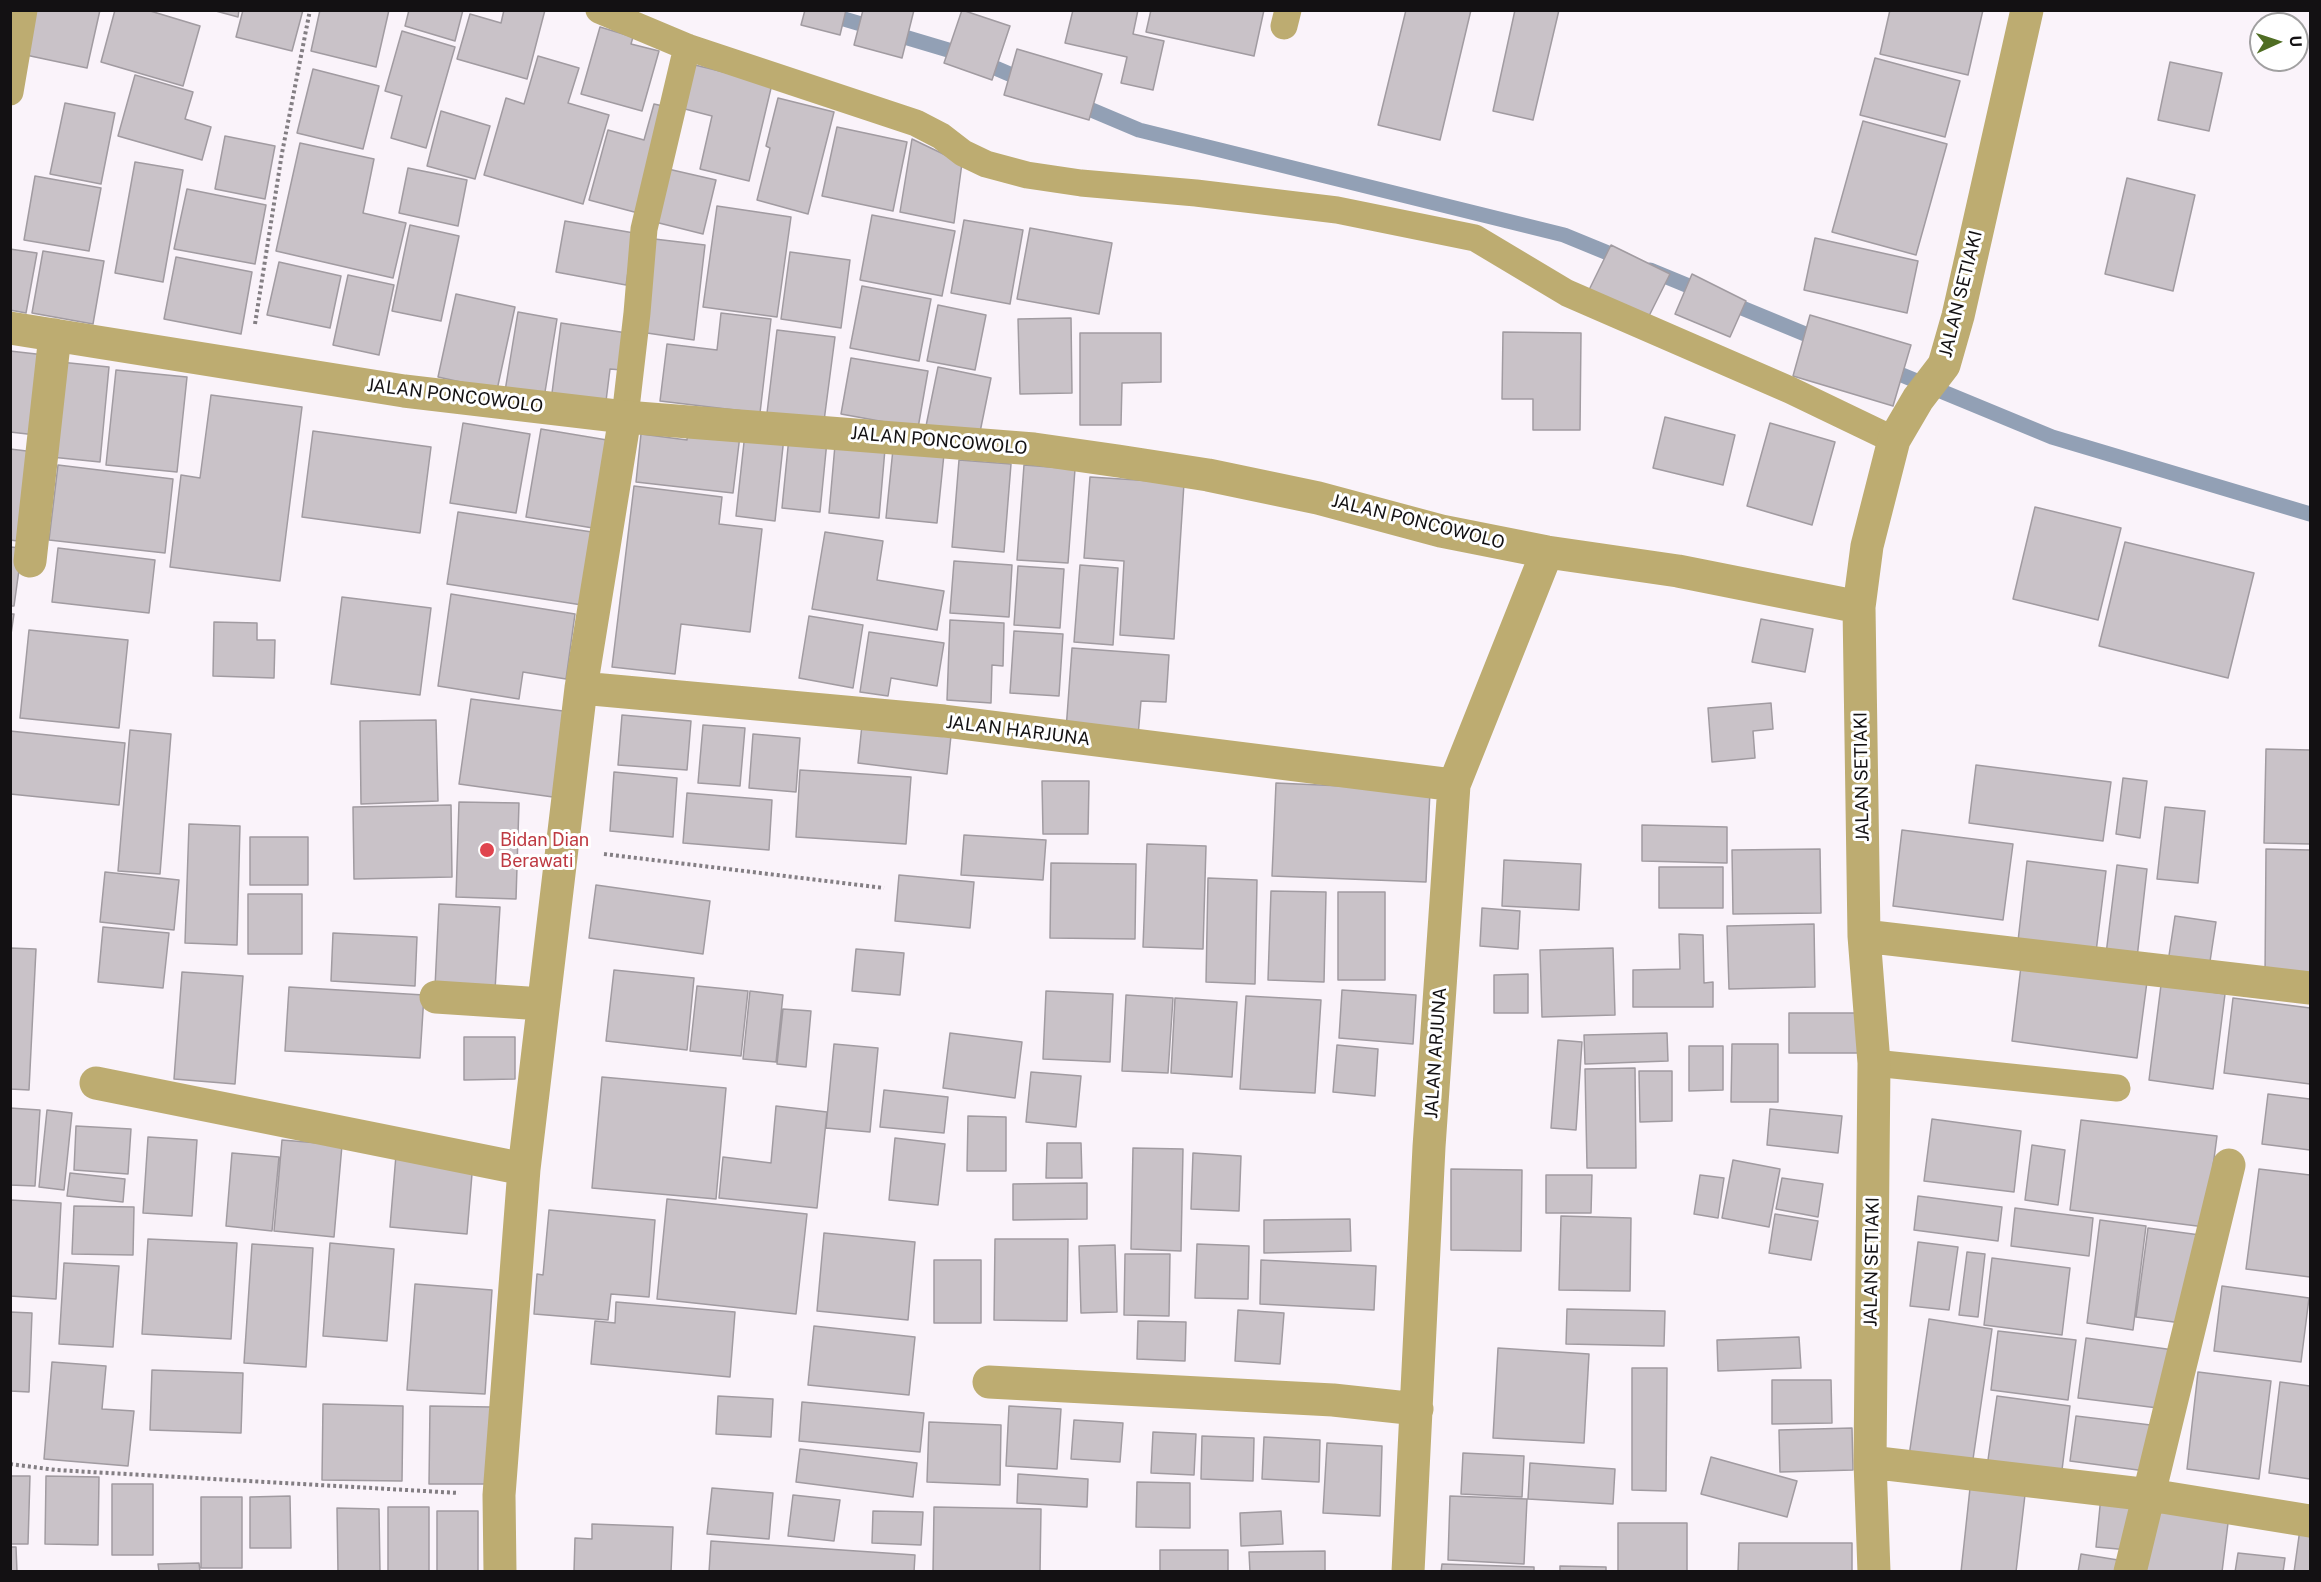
<!DOCTYPE html>
<html>
<head>
<meta charset="utf-8">
<style>
	body { margin:0 }
	#map { position:relative; width:2321px; height:1582px; overflow:hidden; background:#faf3fa; font-family:"Public Sans",sans-serif }
	canvas { display:block }
	.frame { position:absolute; inset:0; border:12px solid #131113; pointer-events:none }
	.north { position:absolute; left:2249px; top:12px; width:60px; height:60px; box-sizing:border-box; background:#fff; border:2px solid #a1a0a1; border-radius:50%; rotate:87deg; font-size:16px; font-weight:700; line-height:24px; text-align:center; color:#131113 }
	.north::after { content:''; display:block; margin:auto; width:21px; height:27px; background:#4f6d23; clip-path:polygon(50% 0,100% 100%,50% 72%,0 100%) }
</style>
</head>
<body>
<div id="map">
<canvas width="2321" height="1582"></canvas>
<div class="frame"></div>
<div class="north">U</div>
</div>
<script>
const c = document.querySelector('canvas').getContext('2d');
c.lineJoin = 'round';
function trace(path, color, width, dash) { c.strokeStyle = color; c.lineWidth = width; c.lineCap = dash ? 'butt' : 'round'; c.setLineDash(dash || []); c.stroke(path); }
function fillPath(path, color) { c.fillStyle = color; c.fill(path, 'evenodd'); }
function write(font, color, halo, rows, align = 'center') {
  c.font = font + ' "Public Sans",sans-serif'; c.lineWidth = 6; c.setLineDash([]); c.textBaseline = 'middle'; c.strokeStyle = halo; c.fillStyle = color; for (const [text, x, y, turn = 0] of rows) {
    c.save(); c.translate(x, y); c.rotate((+turn || 0) * Math.PI / 180); c.textAlign = isNaN(turn) ? turn : align; if (halo) c.strokeText(text, 0, 0); c.fillText(text, 0, 0); c.restore();
  }
}
trace(new Path2D(`
	M824 13 965 55 1028 82
	M1075 103 1139 130 1564 235 1625 260
	M1650 270 1822 341
	M1885 368 2052 437 2310 514`), '#92a0b5', 15);
const building = new Path2D(`
	M31 10H100L87 68 21 54Z
	M115 10H147L200 26 183 86 101 62Z
	M212 10H239L238 17Z
	M243 10H303L292 51 236 37Z
	M320 10H389L376 67 311 51Z
	M409 10H463L455 41 405 26Z
	M504 10H545L527 79 457 59 470 14 501 23Z
	M805 10H846L840 35 801 25Z
	M863 10H914L902 58 854 45Z
	M962 10 1010 26 992 80 944 63Z
	M1073 10H1138L1133 34 1164 41 1153 90 1121 83 1127 57 1065 43Z
	M1151 10H1264L1254 56 1146 32Z
	M1406 10H1471L1440 140 1378 125Z
	M1515 10H1559L1533 120 1493 111Z
	M1890 10H1983L1968 75 1880 54Z
	M600 27 633 37 631 44 659 51 642 111 581 94Z
	M402 31 455 47 426 148 391 138 402 96 385 91Z
	M1017 49 1102 74 1089 120 1004 95Z
	M538 56 579 68 568 103 609 115 583 204 484 175 506 98 524 104Z
	M1875 58 1960 81 1945 137 1860 115Z
	M2170 62 2222 73 2209 131 2158 120Z
	M691 64 772 84 749 181 700 169 712 116 681 108Z
	M313 69 379 86 363 149 297 133Z
	M135 75 193 92 185 119 211 127 202 160 118 136Z
	M778 98 834 112 808 214 757 200 770 148 766 146Z
	M65 103 115 113 101 184 50 174Z
	M654 104 668 107 638 213 589 200 608 130 644 140Z
	M441 111 490 126 475 179 427 166Z
	M1863 121 1947 144 1916 255 1832 232Z
	M837 127 907 142 893 211 822 196Z
	M225 136 275 146 265 199 215 189Z
	M912 139 962 163 954 223 900 212Z
	M300 143 374 159 363 213 406 223 393 278 276 251Z
	M135 162 183 170 163 282 115 273Z
	M408 168 467 180 458 226 399 213Z
	M668 169 716 180 703 234 655 222Z
	M35 176 101 188 89 251 24 240Z
	M2127 178 2195 195 2173 291 2105 274Z
	M187 189 266 205 255 264 174 249Z
	M717 206 791 217 777 317 703 307Z
	M872 215 955 231 942 296 860 280Z
	M964 220 1023 230 1010 304 951 293Z
	M565 221 634 233 626 285 556 272Z
	M410 225 459 236 441 321 392 311Z
	M1030 228 1112 243 1099 314 1017 299Z
	M646 238 705 245 694 340 647 333Z
	M1815 238 1918 261 1907 313 1804 290Z
	M1611 245 1670 274 1646 322 1588 292Z
	M10 249 37 253 26 313 10 310Z
	M43 251 104 261 93 324 32 313Z
	M790 252 850 260 841 328 781 319Z
	M176 257 252 272 241 334 164 319Z
	M279 262 341 276 330 328 267 315Z
	M1692 274 1746 301 1730 337 1675 314Z
	M348 275 394 285 379 355 333 345Z
	M862 286 931 299 919 361 850 348Z
	M456 294 515 307 497 390 438 377Z
	M938 305 986 315 975 370 927 361Z
	M518 312 557 319 544 398 505 391Z
	M721 313 771 319 760 413 660 401 667 344 717 350Z
	M1810 315 1911 345 1893 406 1793 376Z
	M1071 318 1072 393 1020 394 1018 319Z
	M561 323 627 333 622 370 610 369 606 401 552 393Z
	M777 330 835 337 824 421 767 413Z
	M1503 332 1581 333 1580 430H1533V399H1502Z
	M1080 333H1161V382L1122 383 1121 425H1080Z
	M10 351 45 355 36 435 10 432Z
	M851 358 928 371 918 428 841 414Z
	M60 362 109 367 100 462 51 457Z
	M938 367 991 378 979 437 926 426Z
	M116 370 187 377 177 472 106 465Z
	M211 395 302 407 280 581 170 567 181 475 200 478Z
	M1665 417 1735 435 1723 485 1653 468Z
	M689 422 741 427 733 493 636 482 641 434 687 440Z
	M463 423 530 434 516 513 450 503Z
	M1770 423 1835 442 1812 525 1747 506Z
	M541 429 613 441 599 529 526 517Z
	M313 431 431 447 420 533 302 517Z
	M745 433 784 437 775 521 736 516Z
	M789 437 827 441 820 512 782 508Z
	M835 445 885 449 879 518 829 513Z
	M10 449 35 452 25 542 10 540Z
	M893 449 944 454 937 523 886 518Z
	M959 460 1011 464 1004 552 952 547Z
	M58 465 173 479 165 553 49 540Z
	M1024 465 1075 469 1068 563 1017 560Z
	M1090 477 1184 483 1174 639 1120 635 1124 561 1084 558Z
	M634 486 722 497 719 524 762 529 750 632 681 624 675 674 612 667Z
	M2035 507 2121 528 2098 620 2013 599Z
	M458 512 592 532 582 605 447 584Z
	M825 532 883 541 877 580 944 591 937 630 812 609Z
	M2125 542 2254 573 2228 678 2099 646Z
	M10 547 22 548 14 606H10Z
	M58 548 155 560 149 613 52 602Z
	M954 561 1012 565 1009 617 950 613Z
	M1080 565 1118 568 1113 645 1074 642Z
	M1018 566 1064 569 1060 628 1014 625Z
	M451 594 575 614 566 679 523 672 519 699 438 686Z
	M342 597 431 608 420 695 331 684Z
	M10 614H14L10 641Z
	M809 616 863 625 853 688 799 678Z
	M1761 619 1813 629 1805 672 1752 662Z
	M950 620 1004 623 1003 666 992 665 991 703 947 700Z
	M214 622 257 623V640H275L274 678 213 676Z
	M29 630 128 640 119 728 20 718Z
	M1014 631 1063 634 1059 696 1010 693Z
	M869 632 944 643 937 686 891 678 888 696 860 692Z
	M1072 648 1169 655 1166 702 1141 701 1138 736 1066 730Z
	M471 699 563 711 553 797 459 784Z
	M1771 703 1773 729 1753 731 1755 758 1712 762 1708 708Z
	M622 715 691 721 687 770 618 765Z
	M863 715 952 726 947 774 858 763Z
	M436 720 438 801 361 804 360 721Z
	M703 725 745 728 740 786 698 783Z
	M130 730 171 734 160 874 118 871Z
	M10 731 125 743 119 805 10 794Z
	M753 734 800 738 796 792 749 788Z
	M2266 749 2310 750V844L2264 843Z
	M1976 765 2111 782 2103 841 1969 823Z
	M800 770 911 777 906 844 796 837Z
	M614 772 677 778 673 837 610 831Z
	M2123 778 2147 781 2140 838 2116 834Z
	M1042 781H1089L1088 834H1043Z
	M1276 783 1430 790 1426 882 1272 876Z
	M687 793 772 800 769 850 683 843Z
	M459 802 519 803 516 899 456 897Z
	M451 805 452 877 354 879 353 807Z
	M2165 807 2205 811 2198 883 2157 879Z
	M189 824 240 826 237 945 185 943Z
	M1642 825 1727 827V863L1642 861Z
	M1902 830 2013 844 2003 920 1893 906Z
	M964 835 1046 840 1043 880 961 875Z
	M250 837H308V885H250Z
	M1147 844 1206 846 1203 949 1143 947Z
	M1820 849 1821 913 1733 914 1732 850Z
	M2266 849 2310 850V977H2265Z
	M1504 860 1581 864 1579 910 1502 906Z
	M2027 861 2106 871 2095 960 2017 950Z
	M1051 863 1136 864 1135 939 1050 938Z
	M2117 865 2147 869 2137 958 2106 954Z
	M1659 867H1723V908H1659Z
	M105 872 179 880 174 930 100 922Z
	M899 875 974 882 970 928 895 921Z
	M1208 878 1257 880 1255 984 1206 982Z
	M596 885 710 901 703 954 589 938Z
	M1271 891 1326 892 1324 982 1268 980Z
	M1338 892H1385V980H1338Z
	M248 894H302V954H248Z
	M439 904 500 907 495 990 435 987Z
	M1482 908 1520 911 1518 949 1480 946Z
	M2175 916 2216 922 2209 968 2168 962Z
	M1814 924 1815 987 1729 989 1727 926Z
	M103 927 169 933 163 988 98 982Z
	M333 933 417 937 415 986 331 981Z
	M1679 934 1703 935 1704 983 1713 982V1007H1633V970L1680 969Z
	M10 948 36 949 29 1090 10 1089Z
	M1613 948 1615 1015 1542 1017 1540 950Z
	M856 949 904 953 900 995 852 991Z
	M2022 958 2148 974 2137 1058 2012 1041Z
	M614 970 694 978 687 1050 606 1041Z
	M182 972 243 976 235 1084 174 1079Z
	M1528 974V1013H1494V975Z
	M2161 985 2225 994 2213 1089 2149 1080Z
	M697 986 748 991 741 1056 690 1051Z
	M289 987 424 995 420 1058 285 1051Z
	M1342 990 1416 995 1413 1044 1339 1038Z
	M750 991 783 995 776 1062 743 1059Z
	M1046 991 1113 994 1110 1062 1043 1059Z
	M1126 995 1173 998 1168 1073 1122 1071Z
	M1246 996 1321 1000 1315 1093 1240 1089Z
	M1175 998 1237 1002 1232 1077 1171 1073Z
	M2233 998 2310 1008V1084L2224 1073Z
	M783 1009 811 1011 806 1067 777 1064Z
	M1789 1013H1861V1053H1789Z
	M950 1033 1022 1042 1015 1098 943 1088Z
	M1667 1033 1668 1061 1585 1064 1584 1035Z
	M464 1037H515V1079L464 1080Z
	M1558 1040 1582 1042 1576 1130 1551 1128Z
	M834 1044 878 1048 870 1132 826 1128Z
	M1732 1044H1778V1102H1731Z
	M1337 1045 1378 1049 1375 1096 1333 1092Z
	M1689 1046H1723V1090L1689 1091Z
	M1635 1068 1636 1168H1587L1585 1069Z
	M1639 1071H1672V1121L1640 1122Z
	M1031 1072 1081 1076 1076 1127 1026 1122Z
	M602 1077 726 1088 716 1199 592 1188Z
	M884 1090 948 1097 944 1133 880 1127Z
	M2268 1094 2310 1099V1150L2262 1144Z
	M776 1106 827 1112 817 1208 719 1198 723 1157 771 1163Z
	M10 1108 40 1110 35 1186 10 1185Z
	M1770 1109 1842 1116 1838 1153 1767 1145Z
	M47 1110 72 1113 64 1190 39 1187Z
	M968 1116 1006 1117V1171H967Z
	M1932 1119 2021 1131 2014 1192 1924 1181Z
	M2081 1120 2217 1136 2205 1227 2070 1210Z
	M76 1126 131 1129 128 1174 74 1170Z
	M148 1137 197 1140 192 1216 143 1213Z
	M895 1138 945 1144 938 1205 889 1200Z
	M282 1140 342 1145 334 1237 274 1231Z
	M1047 1143H1081L1082 1178H1046Z
	M2032 1145 2065 1150 2058 1205 2025 1200Z
	M1133 1148 1183 1149 1181 1251 1131 1249Z
	M232 1153 279 1157 272 1231 226 1226Z
	M1193 1153 1241 1156 1239 1211 1191 1209Z
	M396 1155 473 1162 467 1234 390 1227Z
	M1733 1160 1780 1169 1769 1227 1722 1218Z
	M1451 1169 1522 1170 1521 1251 1451 1250Z
	M2259 1169 2310 1175V1277L2246 1269Z
	M70 1173 125 1179 123 1202 67 1196Z
	M1546 1175H1592L1591 1213H1546Z
	M1700 1175 1724 1178 1718 1218 1694 1214Z
	M1782 1178 1823 1184 1818 1217 1776 1209Z
	M1087 1183V1219L1013 1220V1184Z
	M1918 1196 2002 1207 1998 1241 1914 1230Z
	M667 1199 807 1214 796 1314 657 1299Z
	M11 1200 61 1203 56 1299 10 1296Z
	M74 1206 134 1207 133 1255 72 1254Z
	M2015 1208 2093 1218 2089 1256 2011 1246Z
	M549 1210 655 1220 649 1297 611 1294 608 1320 534 1314 537 1274 543 1275Z
	M1775 1214 1818 1221 1811 1260 1769 1253Z
	M1561 1216 1631 1218 1630 1291 1559 1290Z
	M1350 1219 1351 1251 1264 1253V1220Z
	M2100 1220 2146 1226 2133 1330 2087 1323Z
	M2148 1228 2200 1235 2189 1324 2136 1317Z
	M824 1233 915 1242 908 1320 817 1311Z
	M148 1239 237 1243 231 1339 142 1334Z
	M995 1239H1068L1067 1321 994 1320Z
	M1918 1242 1958 1247 1949 1310 1910 1306Z
	M330 1243 394 1249 387 1341 323 1336Z
	M252 1244 313 1248 306 1367 244 1363Z
	M1197 1244 1249 1246 1248 1299 1195 1298Z
	M1115 1245 1117 1312 1081 1313 1079 1246Z
	M1967 1252 1985 1254 1978 1317 1959 1315Z
	M1125 1254H1170L1169 1316 1124 1315Z
	M1992 1258 2070 1268 2062 1335 1984 1325Z
	M934 1260H981V1323H934Z
	M1261 1260 1376 1266 1374 1310 1260 1304Z
	M64 1263 119 1266 113 1347 59 1344Z
	M415 1284 492 1290 485 1394 407 1390Z
	M2222 1286 2309 1298 2301 1362 2214 1351Z
	M616 1302 735 1312 730 1377 591 1364 595 1321 615 1323Z
	M1567 1309 1665 1311 1664 1346 1566 1344Z
	M1238 1310 1284 1313 1280 1364 1235 1361Z
	M10 1312 32 1313 29 1392 10 1391Z
	M1929 1319 1992 1329 1972 1466 1909 1456Z
	M1138 1321 1186 1322 1185 1361 1137 1359Z
	M814 1326 915 1337 909 1395 808 1385Z
	M1998 1331 2076 1340 2068 1400 1991 1390Z
	M1799 1337 1801 1368 1718 1371 1717 1340Z
	M2086 1338 2174 1350 2166 1409 2078 1398Z
	M1498 1348 1589 1354 1584 1443 1493 1438Z
	M52 1362 106 1366 102 1409 134 1411 128 1466 44 1459Z
	M1632 1368H1667L1666 1491 1632 1490Z
	M152 1370 243 1373 241 1433 150 1430Z
	M2198 1372 2271 1381 2259 1479 2187 1469Z
	M1772 1380H1831L1832 1423 1772 1424Z
	M2280 1382 2310 1386V1479L2269 1473Z
	M718 1396 773 1399 771 1437 716 1434Z
	M1997 1396 2070 1406 2061 1478 1987 1467Z
	M802 1402 924 1413 920 1452 799 1441Z
	M323 1404 403 1406 402 1481 322 1480Z
	M430 1406 491 1407 490 1484H429Z
	M1009 1406 1061 1409 1057 1469 1006 1466Z
	M2076 1416 2159 1426 2153 1472 2070 1461Z
	M1074 1420 1123 1423 1120 1462 1071 1459Z
	M929 1422 1001 1425 1000 1485 927 1482Z
	M1852 1428 1853 1470 1780 1472 1779 1430Z
	M1153 1432 1196 1434 1194 1475 1151 1473Z
	M1202 1436 1254 1438 1253 1481 1201 1479Z
	M1264 1437 1320 1440 1319 1482 1262 1479Z
	M1327 1443 1382 1446 1380 1516 1323 1513Z
	M800 1449 917 1463 913 1497 796 1482Z
	M1463 1453 1524 1456 1522 1497 1461 1494Z
	M1711 1457 1797 1481 1787 1517 1701 1494Z
	M1530 1463 1615 1469 1613 1504 1528 1499Z
	M1018 1474 1088 1479 1087 1507 1017 1503Z
	M10 1476H30L28 1544H10Z
	M46 1476 99 1477 98 1545 45 1544Z
	M1971 1479 2026 1486 2016 1572H1961Z
	M1137 1482 1190 1483V1528L1136 1527Z
	M112 1484H153V1555H112Z
	M712 1488 773 1493 769 1539 707 1534Z
	M793 1495 840 1500 834 1541 788 1536Z
	M290 1496 291 1548H250V1497Z
	M1450 1496 1527 1499 1524 1564 1448 1560Z
	M2101 1496 2134 1499 2129 1550 2096 1547Z
	M201 1497H242V1568H201Z
	M2154 1505 2229 1515 2222 1572H2146Z
	M388 1507H429V1572H388Z
	M934 1507 1041 1509 1040 1572H933Z
	M337 1508 379 1509 380 1572H338Z
	M437 1511H478V1572H437Z
	M873 1511 923 1512 921 1545 872 1543Z
	M1281 1511 1283 1544 1241 1546 1240 1513Z
	M1618 1523H1687V1572H1618Z
	M592 1524 673 1527 671 1572H574L575 1538 592 1539Z
	M2300 1529 2310 1530V1572H2294Z
	M711 1541 915 1555 914 1572H709Z
	M1739 1543H1852V1572H1738Z
	M10 1547H16L17 1572H10Z
	M1160 1550H1228V1572H1160Z
	M1325 1551V1572H1250L1249 1552Z
	M2238 1553 2285 1558 2283 1572H2235Z
	M2081 1554 2118 1560 2117 1572H2078Z
	M199 1563 200 1572H159L158 1564Z
	M1442 1564 1534 1567V1572H1441Z
	M1560 1566 1606 1567V1572H1560Z`);
fillPath(building, '#c9c2c8');
trace(building, '#a19ba1', 1.5);
trace(new Path2D(`
	M255 324 282 153 310 10
	M604 854 884 888
	M10 1464 56 1470 459 1493`), '#837e83', 4, [3, 3]);
trace(new Path2D(`
	M599 10 687 47 916 123 941 136 963 153 986 164 1027 175 1081 183 1196 193 1337 210 1475 238 1567 293 1790 390 1894 440
	M1284 26 1288 10
	M10 92 24 10
	M625 417 637 313 644 229 687 47
	M1874 1063 2117 1088`), '#bdac71', 27);
trace(new Path2D(`
	M10 328 404 391 625 417 1034 449 1118 461 1208 475 1318 498 1441 531 1547 552 1678 571 1859 607
	M30 561 55 335
	M581 688 944 721 1454 785
	M1864 936 2310 988
	M436 997 543 1004
	M96 1083 524 1169
	M989 1382 1333 1400 1417 1409
	M1870 1462 2150 1495 2310 1521
	M500 1572 499 1495 524 1169 581 688 625 417
	M1408 1572 1429 1147 1454 785 1547 552
	M1874 1572 1870 1462 1874 1063 1864 936 1859 607 1867 546 1894 440 1918 399 1944 365 1958 316 2027 10
	M2130 1572 2229 1165`), '#bdac71', 33);
for (const [x, y, r, color] of [
	[487,850,8,"#e0444e"]
]) { const dot = new Path2D(); dot.arc(x, y, r, 0, 2 * Math.PI); c.fillStyle = color; c.fill(dot); trace(dot, '#fff', 2); }
write('18px', '#131113', '#fff', [
	["JALAN SETIAKI",1961,294,-76],
	["JALAN PONCOWOLO",455,396,7],
	["JALAN PONCOWOLO",939,441,5],
	["JALAN PONCOWOLO",1418,522,14],
	["JALAN HARJUNA",1018,731,7],
	["JALAN SETIAKI",1862,777,-91],
	["JALAN ARJUNA",1436,1053,-86],
	["JALAN SETIAKI",1872,1262,-89]
]);
write('18px', '#be3a42', '#fff', [
	["Bidan Dian",500,840],
	["Berawati",500,861]
], 'left');
</script>
</body>
</html>
